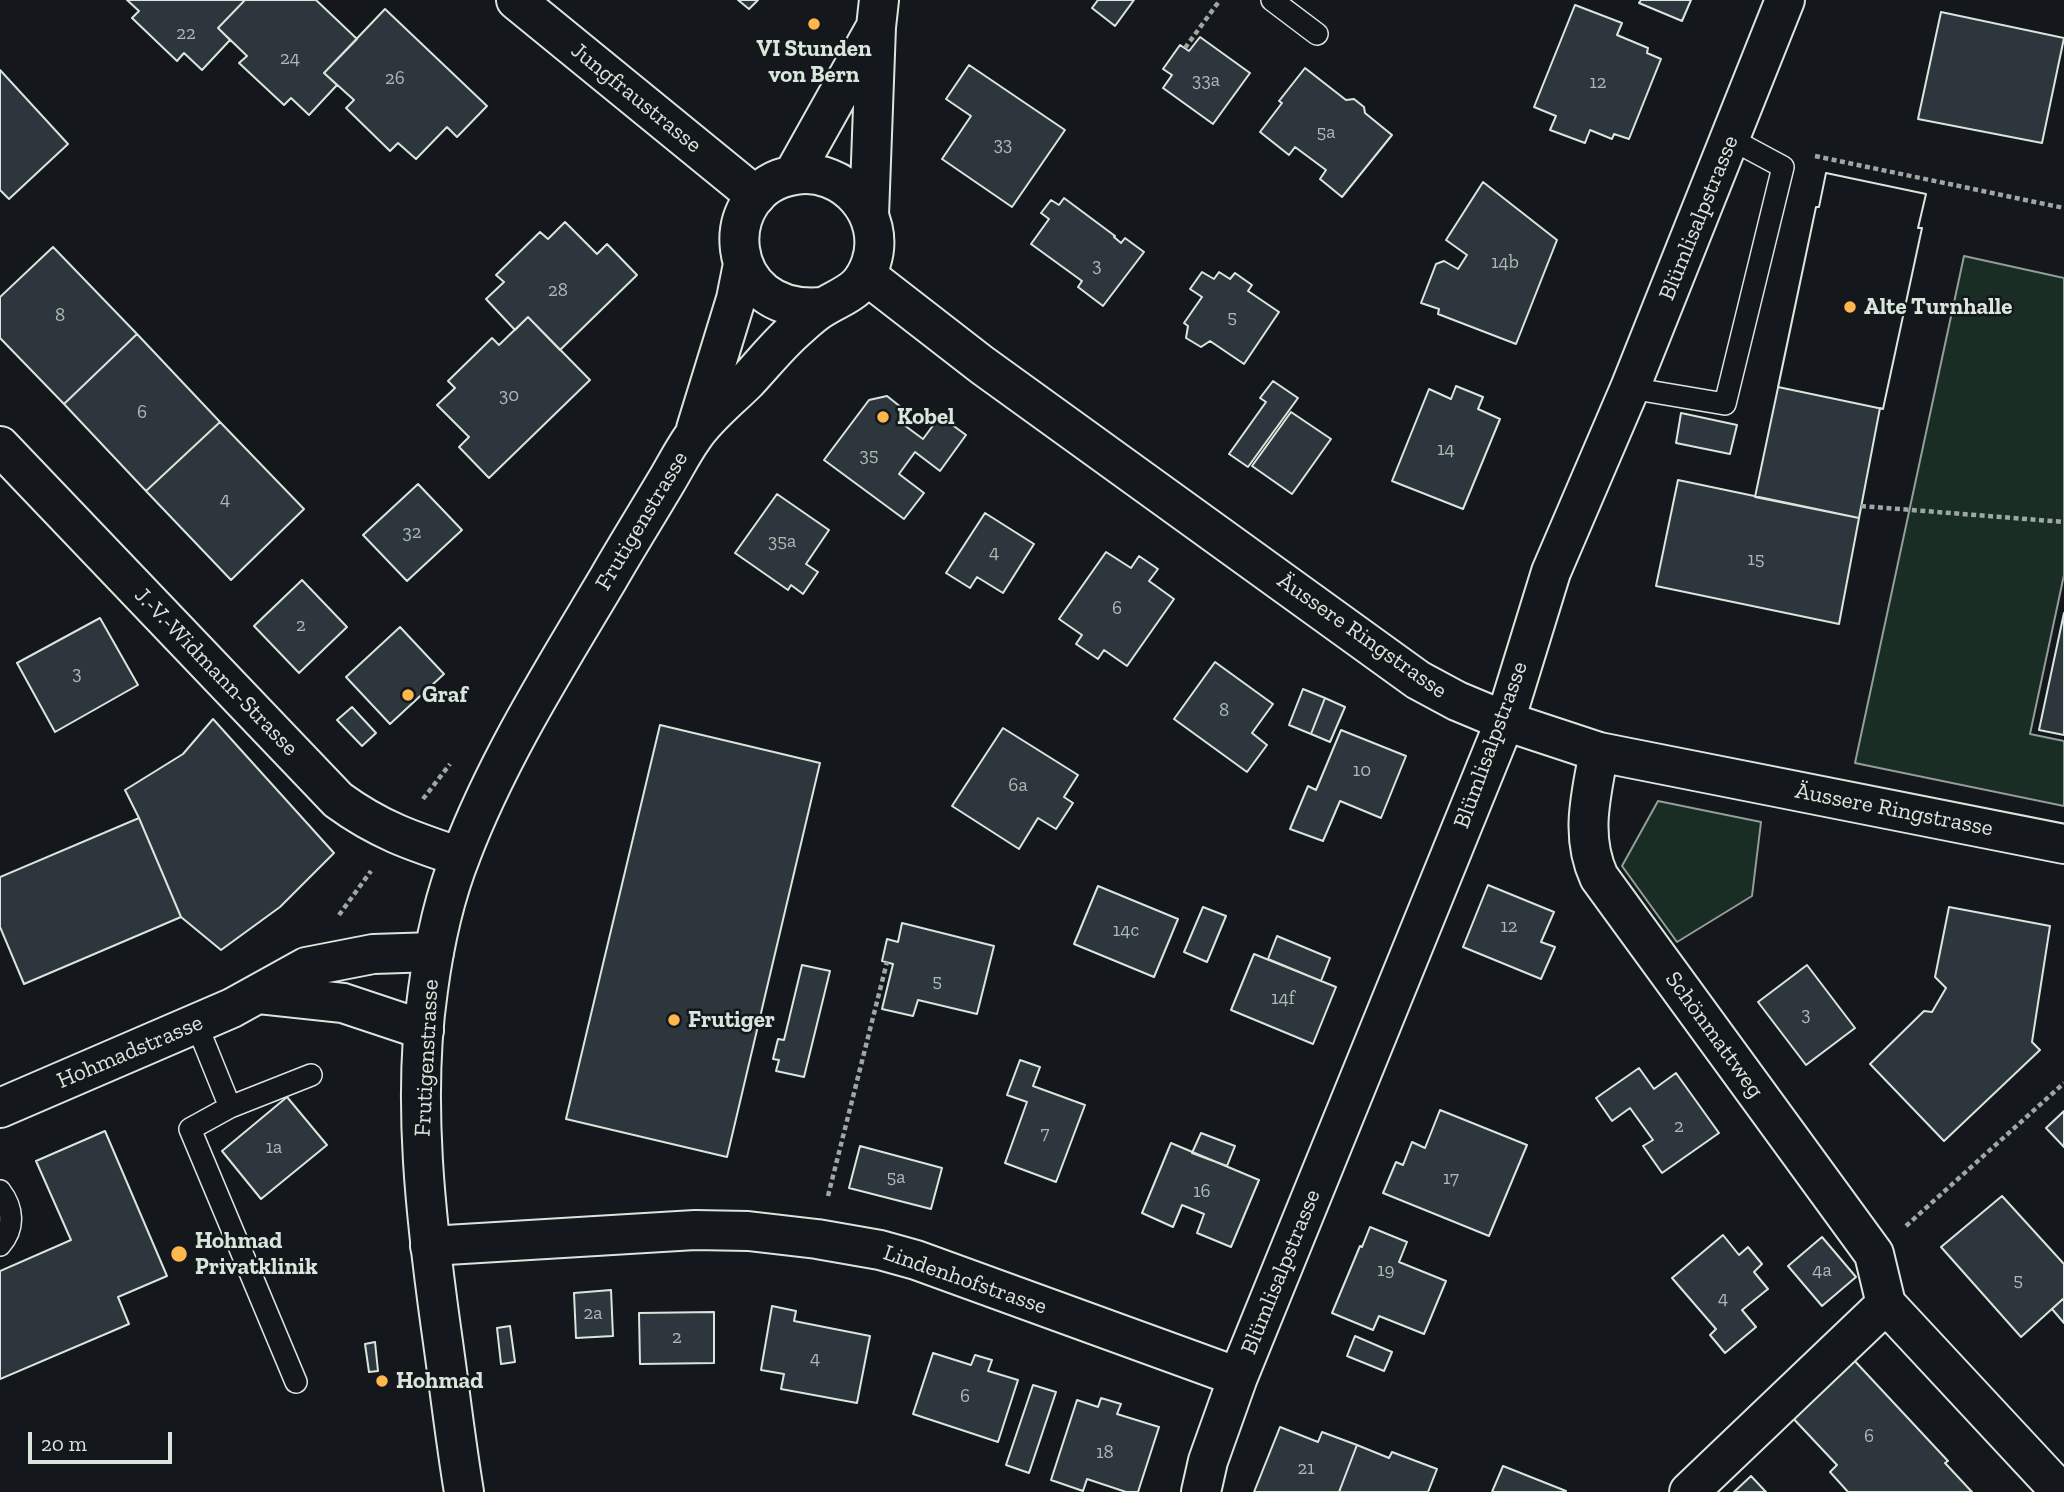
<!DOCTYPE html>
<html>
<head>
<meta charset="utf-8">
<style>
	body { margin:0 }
	#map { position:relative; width:2064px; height:1492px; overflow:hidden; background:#14181c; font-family:"Zilla Slab",serif }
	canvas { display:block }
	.scale { position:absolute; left:28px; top:1432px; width:144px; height:32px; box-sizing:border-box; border:4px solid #d8e6dc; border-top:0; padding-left:9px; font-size:21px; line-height:24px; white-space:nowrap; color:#d8e6dc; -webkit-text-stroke:5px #14181c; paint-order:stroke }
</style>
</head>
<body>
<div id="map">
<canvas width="2064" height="1492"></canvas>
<div class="scale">20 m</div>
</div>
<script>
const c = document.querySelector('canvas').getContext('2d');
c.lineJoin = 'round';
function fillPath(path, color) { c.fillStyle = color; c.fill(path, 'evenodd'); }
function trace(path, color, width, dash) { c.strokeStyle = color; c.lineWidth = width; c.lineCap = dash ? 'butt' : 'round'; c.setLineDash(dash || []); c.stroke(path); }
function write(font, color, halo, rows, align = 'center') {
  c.font = font + ' "Zilla Slab",serif'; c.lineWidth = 5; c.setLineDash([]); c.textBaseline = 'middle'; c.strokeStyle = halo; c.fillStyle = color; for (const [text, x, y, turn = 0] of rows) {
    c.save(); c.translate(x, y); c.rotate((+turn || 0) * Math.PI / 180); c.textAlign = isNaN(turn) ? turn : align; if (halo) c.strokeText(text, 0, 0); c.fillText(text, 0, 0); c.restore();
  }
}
const green = new Path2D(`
	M1964 256 2064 278V575L2030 734 2064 741V806L1855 763Z
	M1658 801 1761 822 1752 896 1677 942 1622 866Z`);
fillPath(green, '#1a2d24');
trace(green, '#939e99', 2);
const building = new Path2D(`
	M127 0H245L218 28 230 40 202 70 184 53 177 61 132 18 139 11Z
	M245 0H316L357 39 324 73 337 85 309 115 291 98 284 105 239 63 247 56 218 28Z
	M738 0H758L749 9Z
	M1098 0H1134L1115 26 1092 8Z
	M1641 0H1691L1682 21 1639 3Z
	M1575 5 1622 23 1617 35 1648 48 1647 53 1661 59 1629 139 1614 134 1612 139 1590 130 1585 143 1550 130 1556 116 1534 107Z
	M385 9 487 106 457 137 447 127 416 159 398 143 390 151 346 108 354 100 324 73Z
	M1941 12 2064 38 2042 143 1918 119Z
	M1200 37 1250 73 1213 124 1163 88 1172 75 1163 69 1180 45 1189 51Z
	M969 65 1065 130 1012 207 942 159 971 116 946 99Z
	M1305 68 1346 100 1354 99 1364 107 1365 113 1392 135 1342 197 1320 179 1326 170 1295 147 1289 155 1260 132 1282 103 1279 101Z
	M0 70 68 144 9 199 0 190Z
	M1826 173 1926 194 1918 228H1922L1883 409 1778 387 1816 207H1819Z
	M1826 173 1926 194 1918 228H1922L1883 409 1880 408 1859 518 1755 497 1816 207H1819Z
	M1483 182 1557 240 1516 344 1438 314 1439 309 1421 303 1436 264 1444 261 1458 269 1467 255 1446 240Z
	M1064 198 1115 236 1114 237 1121 243 1125 238 1144 252 1103 306 1078 287 1082 281 1031 244 1049 219 1041 213 1051 200 1059 205Z
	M565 222 597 254 607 244 637 275 560 350 528 317 515 330 486 299 504 282 496 275 540 232 548 239Z
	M53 247 137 334 64 404 0 338V297Z
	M1202 272 1214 279 1219 272 1230 279 1235 273 1252 285 1248 291 1279 312 1244 364 1210 341 1201 347 1186 338 1188 326 1184 323 1202 297 1190 289Z
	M528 317 590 380 489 478 459 447 469 437 437 405 455 388 448 381 492 338 499 345Z
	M137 334 220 422 146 491 64 404Z
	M1273 381 1298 398 1248 467 1229 454 1266 402 1260 398Z
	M1456 386 1483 397 1478 409 1500 419 1463 509 1392 481 1429 389 1451 399Z
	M887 396 907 412 900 422 923 439 940 416 966 435 940 471 915 452 899 474 924 493 904 519 824 460 869 400Z
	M1291 412 1331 439 1292 494 1252 466Z
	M1681 413 1737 425 1730 454 1676 443Z
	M220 422 304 509 231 580 146 491Z
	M1678 480 1859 518 1839 624 1656 586Z
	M418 484 462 530 407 581 363 535Z
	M777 494 829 530 806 564 818 572 803 594 791 585 788 590 735 553Z
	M985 513 1034 544 1003 593 977 577 970 588 946 573Z
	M1106 552 1131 568 1139 556 1158 569 1149 581 1174 599 1127 666 1104 650 1098 659 1076 644 1082 635 1059 619Z
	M302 580 347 627 299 673 254 626Z
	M2064 613V735L2039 730Z
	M100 618 138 685 55 732 17 663Z
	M400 627 444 674 390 724 346 677Z
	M1215 662 1273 704 1252 733 1267 745 1247 772 1174 719Z
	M1303 689 1325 698 1311 734 1289 725Z
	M1325 698 1345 707 1330 742 1311 734Z
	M352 707 376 733 362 746 337 720Z
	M213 719 334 853 280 907 221 950 181 917 139 818 125 790 183 754Z
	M660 725 820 763 727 1157 566 1119Z
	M1003 728 1078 775 1064 797 1073 803 1056 829 1038 818 1019 849 952 806Z
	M1341 730 1406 756 1381 818 1340 801 1323 841 1290 829 1308 786 1316 790Z
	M139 818 181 917 24 984 0 927V877Z
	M1488 885 1554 912 1541 942 1555 947 1541 979 1463 947Z
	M1098 886 1178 919 1154 977 1074 944Z
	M1203 907 1226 916 1207 962 1184 952Z
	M1949 907 2050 926 2032 1042 2040 1050 1944 1141 1870 1064 1924 1011 1932 1012 1946 988 1935 977Z
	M902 923 994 946 977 1014 918 1000 913 1016 882 1009 893 964 882 961 887 939 898 942Z
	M1277 936 1330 958 1321 981 1268 959Z
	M1254 954 1336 987 1313 1044 1231 1010Z
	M802 965 830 971 804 1077 776 1071 779 1060 773 1059 778 1039 784 1040Z
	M1807 965 1855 1028 1806 1065 1758 1002Z
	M1020 1060 1040 1067 1033 1086 1085 1105 1056 1182 1005 1163 1027 1102 1007 1095Z
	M1639 1068 1654 1089 1676 1073 1719 1133 1662 1173 1643 1146 1653 1140 1630 1108 1612 1121 1596 1098Z
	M287 1097 327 1145 261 1199 222 1151Z
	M1440 1110 1527 1145 1489 1236 1383 1193 1396 1162 1403 1165 1412 1142 1425 1148Z
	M2064 1111V1147L2046 1128Z
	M105 1131 167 1276 118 1297 129 1324 0 1379V1271L71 1240 36 1161Z
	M1201 1133 1235 1146 1227 1166 1192 1153Z
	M1171 1143 1259 1180 1231 1247 1197 1233 1204 1214 1182 1205 1173 1227 1142 1213Z
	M860 1146 942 1168 931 1209 849 1188Z
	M2002 1196 2064 1264V1298L2021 1337 1941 1247Z
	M1370 1227 1407 1242 1399 1262 1446 1281 1424 1334 1379 1316 1373 1330 1332 1313 1360 1246 1362 1247Z
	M1723 1235 1739 1255 1748 1247 1762 1264 1754 1272 1768 1289 1742 1310 1756 1327 1725 1353 1710 1335 1716 1329 1672 1278Z
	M1822 1237 1856 1277 1822 1306 1788 1266Z
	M611 1290 613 1336 576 1338 574 1293Z
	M2064 1298V1323L2052 1309Z
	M772 1306 796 1311 794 1321 870 1336 857 1403 781 1389 784 1374 761 1370Z
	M714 1312V1363L640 1364 639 1313Z
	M510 1326 515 1362 501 1364 497 1328Z
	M1355 1336 1392 1352 1384 1371 1347 1356Z
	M375 1342 378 1371 369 1372 365 1344Z
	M933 1353 971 1365 975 1355 992 1360 988 1371 1018 1380 998 1442 913 1414Z
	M1851 1357 1948 1461 1945 1463 1972 1492H1848L1830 1472 1837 1465 1789 1414Z
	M1033 1385 1056 1392 1029 1473 1006 1465Z
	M1101 1398 1121 1404 1117 1414 1159 1427 1138 1492H1126L1087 1479 1083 1491 1051 1480 1077 1400 1098 1407Z
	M1280 1427 1318 1442 1322 1432 1357 1445 1339 1492H1254Z
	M1357 1445 1389 1458 1392 1452 1437 1469 1428 1492H1339Z
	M1503 1466 1566 1491V1492H1492Z
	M1751 1476 1766 1492H1734Z`);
fillPath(building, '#2c363c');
trace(building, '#d8e6dc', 2);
const service = new Path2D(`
	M1272 0 1317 34
	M1630 388 1725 404 1783 167 1731 139
	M196 1023 230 1107 190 1129 296 1382
	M230 1107 311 1075
	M0 1191C13 1208 15 1228 0 1245`);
const minor = new Path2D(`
	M866 275 982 365 1418 680 1457 701 1505 721 1599 752 2064 844
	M0 446 338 800C379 830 412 841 460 857
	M1599 752C1591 795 1580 836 1599 877L1874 1254 1886 1304 2061 1492
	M430 1246 695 1230 748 1231 817 1239 880 1250 916 1260 1238 1377
	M1201 1492 1208 1461 1238 1377 1505 721 1551 572 1630 388 1785 0
	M1689 1492 1886 1304`);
const tertiary = new Path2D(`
	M516 0 756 196`);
const secondary = new Path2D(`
	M259 994 343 1003 424 1030
	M0 1108 232 1008 306 967 373 954 434 952`);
const primary = new Path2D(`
	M793 175 873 32
	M869 215 876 27 879 0
	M696 429 736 299 743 264
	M464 1492C455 1438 449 1383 441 1328 426 1220 412 1099 428 990 434 945 444 898 461 855 498 758 555 668 608 579 627 546 647 514 666 482 675 467 683 451 693 437 707 416 729 399 747 381 763 364 777 346 795 330 803 323 812 314 822 308 845 294 861 292 871 263 887 215 844 167 795 175 714 187 720 317 823 307`);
trace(service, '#d8e6dc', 24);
trace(minor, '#d8e6dc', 42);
trace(tertiary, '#d8e6dc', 42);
trace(secondary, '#d8e6dc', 42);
trace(primary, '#d8e6dc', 42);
trace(new Path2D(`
	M1185 48 1220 0
	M1815 156 2064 208
	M1861 506 2064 522
	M423 799 450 764
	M339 915 371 871
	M828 1196 887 962
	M1906 1226 2064 1083`), '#9da8a2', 4.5, [5, 3.5]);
trace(service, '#14181c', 21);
trace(minor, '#14181c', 38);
trace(tertiary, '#14181c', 38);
trace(secondary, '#14181c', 38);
trace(primary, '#14181c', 38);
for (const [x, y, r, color] of [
	[814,24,7,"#ffb74d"],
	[1850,307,7,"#ffb74d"],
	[883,417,7,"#ffb74d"],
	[408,695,7,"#ffb74d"],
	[674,1020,7,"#ffb74d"],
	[179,1254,9,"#ffb74d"],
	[382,1381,7,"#ffb74d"]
]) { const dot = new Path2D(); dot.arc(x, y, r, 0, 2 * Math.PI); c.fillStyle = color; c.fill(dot); trace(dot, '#14181c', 2.5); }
write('19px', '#adbab4', null, [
	["22",186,34],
	["24",290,59],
	["26",395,79],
	["33a",1206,81],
	["12",1598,83],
	["5a",1326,133],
	["33",1003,145],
	["14b",1505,263],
	["3",1097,266],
	["28",558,291],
	["8",60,316],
	["5",1232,318],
	["30",509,396],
	["6",142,413],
	["14",1446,450],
	["35",869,456],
	["4",225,500],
	["32",412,533],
	["35a",782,542],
	["4",994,553],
	["15",1756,560],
	["6",1117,609],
	["2",301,626],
	["3",77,674],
	["8",1224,711],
	["10",1362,771],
	["6a",1018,786],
	["12",1509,927],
	["14c",1126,931],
	["5",937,982],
	["14f",1283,999],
	["3",1806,1015],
	["2",1679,1127],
	["7",1045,1134],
	["1a",274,1148],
	["5a",896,1178],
	["17",1451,1179],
	["16",1202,1192],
	["19",1386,1271],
	["4a",1822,1271],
	["5",2018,1281],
	["4",1723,1299],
	["2a",593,1314],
	["2",677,1338],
	["4",815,1359],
	["6",965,1397],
	["6",1869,1437],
	["18",1105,1453],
	["21",1306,1469]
]);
write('bold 23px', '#d8e6dc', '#14181c', [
	["VI Stunden",814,49,"center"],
	["von Bern",814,75,"center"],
	["Alte Turnhalle",1864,307],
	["Kobel",897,417],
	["Graf",422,695],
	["Frutiger",688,1020],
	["Hohmad",195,1241],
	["Privatklinik",195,1267],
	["Hohmad",396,1381]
], 'left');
write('23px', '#d8e6dc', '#14181c', [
	["Jungfraustrasse",636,98,39],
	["Blümlisalpstrasse",1699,218,-68],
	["Frutigenstrasse",642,521,-59],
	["Äussere Ringstrasse",1362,636,35],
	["J.-V.-Widmann-Strasse",216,672,46],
	["Blümlisalpstrasse",1491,745,-70],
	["Äussere Ringstrasse",1894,810,11],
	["Schönmattweg",1714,1035,54],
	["Hohmadstrasse",130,1052,-23],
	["Frutigenstrasse",427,1058,-87],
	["Blümlisalpstrasse",1281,1272,-68],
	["Lindenhofstrasse",965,1280,19]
]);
</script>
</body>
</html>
